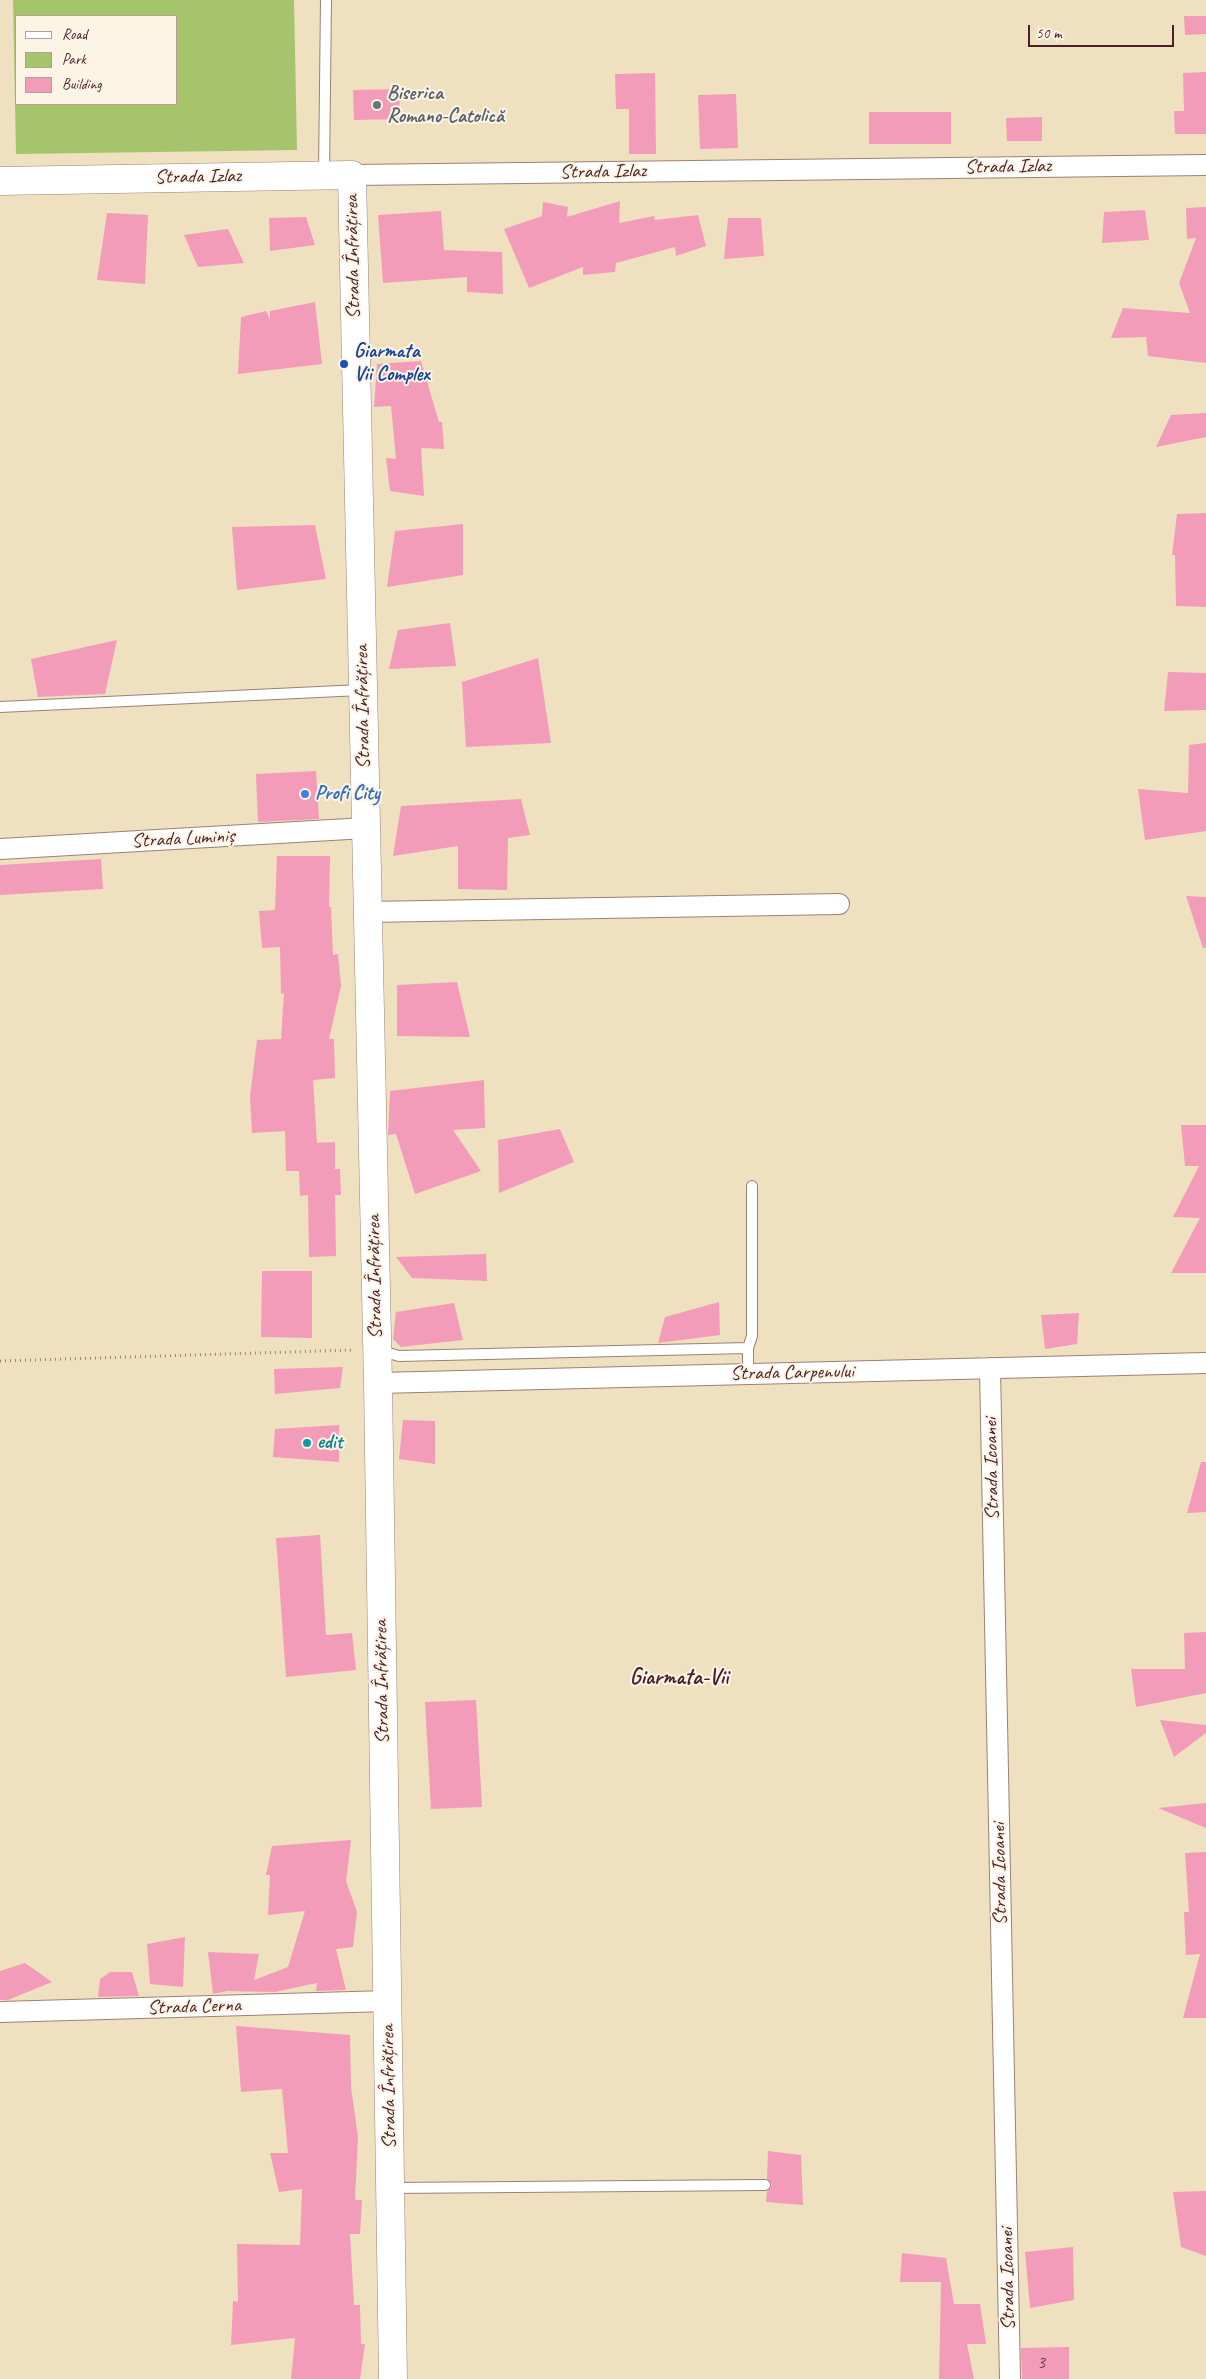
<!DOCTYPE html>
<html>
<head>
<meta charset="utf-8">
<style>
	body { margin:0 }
	#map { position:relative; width:1206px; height:2379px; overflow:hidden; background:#efe1c0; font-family:Caveat,sans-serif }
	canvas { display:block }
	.legend { position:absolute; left:15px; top:15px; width:162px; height:90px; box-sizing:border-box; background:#fcf5e5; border:1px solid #b59f9b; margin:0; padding:6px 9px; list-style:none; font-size:15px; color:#4a1f2b }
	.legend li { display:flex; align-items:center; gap:10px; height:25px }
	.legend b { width:25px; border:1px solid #b59f9b }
	.scale { position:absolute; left:1028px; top:25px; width:146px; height:22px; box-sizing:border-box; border:2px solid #4a1f2b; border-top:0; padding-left:6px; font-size:15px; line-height:18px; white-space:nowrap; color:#4a1f2b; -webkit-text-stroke:4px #fcf5e5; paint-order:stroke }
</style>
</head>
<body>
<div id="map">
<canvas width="1206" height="2379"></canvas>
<ul class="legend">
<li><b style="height:6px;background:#fff"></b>Road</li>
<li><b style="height:14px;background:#a6c46b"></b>Park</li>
<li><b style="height:14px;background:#f29cba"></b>Building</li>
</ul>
<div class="scale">50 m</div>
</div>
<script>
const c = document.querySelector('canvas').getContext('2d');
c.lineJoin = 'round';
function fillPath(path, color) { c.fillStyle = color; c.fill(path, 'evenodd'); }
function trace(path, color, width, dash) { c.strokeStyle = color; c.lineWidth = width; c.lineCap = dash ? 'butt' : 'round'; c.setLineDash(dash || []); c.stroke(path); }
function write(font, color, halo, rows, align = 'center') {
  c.font = font + ' Caveat,sans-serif'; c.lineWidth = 4; c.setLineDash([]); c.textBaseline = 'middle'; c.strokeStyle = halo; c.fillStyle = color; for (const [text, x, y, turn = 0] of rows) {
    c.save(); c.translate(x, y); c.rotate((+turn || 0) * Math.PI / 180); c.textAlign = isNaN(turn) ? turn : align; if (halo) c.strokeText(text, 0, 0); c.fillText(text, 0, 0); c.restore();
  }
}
fillPath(new Path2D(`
	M13 0H294L297 150 16 154ZM16 16H176V104H16Z`), '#a6c46b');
fillPath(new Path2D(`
	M1184 16H1206V34L1185 35Z
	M1206 72V134H1175L1174 111H1184L1183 73Z
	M655 73 656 154H629V109H616L615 74Z
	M399 89 400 119 354 120 353 90Z
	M736 94 738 148 700 149 698 95Z
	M869 112H951V144H869Z
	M1042 117V141H1007L1006 118Z
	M620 201 619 223 654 216 655 220 698 215 706 246 676 256 675 247 616 263 615 272 583 275V267L529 288 504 229 542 216 543 202 568 207 567 217Z
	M1206 207V363L1148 356 1146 337 1111 338 1123 308 1190 313 1179 283 1196 238 1187 239 1186 208Z
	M1145 210 1149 240 1102 243 1104 212Z
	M441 211 444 250 502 252 503 294 467 292V277L383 283 378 215Z
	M107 213 148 215 145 284 97 280Z
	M306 217 315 245 270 251 269 218Z
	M728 218H761L764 256 724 259Z
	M228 229 244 263 198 267 184 235Z
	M315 302 322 364 238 374 241 317 266 311 270 320V311Z
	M421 361 439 422H442L444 449 421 448 424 496 390 491 386 458 396 459 391 406 374 407 377 364Z
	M1206 413V437L1156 447 1171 415Z
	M1206 513V607L1176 606 1175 555H1172L1177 514Z
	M463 524V575L387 587 395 531Z
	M315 525 326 579 237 590 232 527Z
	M450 623 456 666 389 669 398 630Z
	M117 640 105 694 38 697 31 659Z
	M538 658 551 743 466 747 462 682Z
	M1168 672 1206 673V710L1164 711Z
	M1206 743V831L1145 840 1138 789 1188 793 1189 745Z
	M316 771 319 819 258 822 256 774Z
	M521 799 530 835 508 838 507 890 458 889V846L393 856 401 806Z
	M277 856H330L329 907H331L333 955 338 954 341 986 329 1039H334L335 1078 313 1080 317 1143 335 1142V1169H340L341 1195H335L336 1256 309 1257 308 1195 300 1196 299 1171H286L285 1131 252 1133 250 1096 257 1040 281 1039 284 993 281 994 280 947 262 948 259 911 275 910Z
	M101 859 103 889 0 895V865Z
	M1186 896 1206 897V948H1203Z
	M457 982 470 1037 397 1036V985Z
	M484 1080 485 1128 453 1130 481 1171 415 1194 396 1134 388 1135 390 1091Z
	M1181 1125H1206V1273H1171L1200 1218 1173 1217 1199 1166H1185Z
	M560 1129 574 1162 499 1193 498 1140Z
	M486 1254 487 1281 412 1278 396 1257Z
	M262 1271H312V1338L261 1337Z
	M719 1302 720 1335 658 1343 665 1317Z
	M454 1303 463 1340 401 1347 393 1339 396 1312Z
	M1079 1313 1077 1344 1045 1349 1041 1315Z
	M343 1367 340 1388 275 1394 274 1369Z
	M403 1420 435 1421V1464L399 1459Z
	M339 1425V1462L273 1457 275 1429Z
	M1201 1462H1206V1512L1187 1513Z
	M320 1535 326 1635 352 1633 356 1670 286 1677 276 1538Z
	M1206 1632V1693L1136 1707 1131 1669H1185L1184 1633Z
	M476 1700 482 1807 431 1809 425 1702Z
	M1160 1720 1206 1725V1733L1174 1757Z
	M1206 1803V1828L1158 1808Z
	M351 1840 346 1881 357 1912 353 1947 336 1949 346 1990 316 1991 317 1983 275 1992 227 1991 213 1994 208 1952 259 1954 254 1980 288 1967 305 1911 268 1915 270 1875H266L272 1846Z
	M1206 1852V2018H1183L1200 1954 1186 1955 1184 1912H1189L1185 1853Z
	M185 1937 183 1987 150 1984 147 1944Z
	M25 1963 52 1982 8 2000H0V1971Z
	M110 1972H132L139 1996 98 1997 100 1979Z
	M236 2026 350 2035 351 2087 358 2137 355 2200H362L360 2234H350L354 2305H360L361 2344H365L360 2379H291L295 2338 231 2345 233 2301 238 2302 237 2244 300 2245 302 2189 279 2192 270 2153H288L282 2089 241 2092Z
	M768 2151 801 2155 803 2205 766 2202 767 2192 772 2185 767 2179Z
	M1206 2191V2256L1181 2247 1173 2192Z
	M1073 2247 1074 2300 1030 2308 1025 2252Z
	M902 2253 946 2258 954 2304H980L986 2344H967L974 2379H939L941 2282H900Z
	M1069 2347V2379H1022L1021 2348Z`), '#f29cba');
const lane = new Path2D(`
	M324 174 326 0
	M0 707 361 690
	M748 1348V1374
	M378 1350 399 1356 748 1348 752 1336V1186
	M391 2188 765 2185`);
const street = new Path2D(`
	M352 175 1206 165
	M0 849 366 828
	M367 912 839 904
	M990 1368 1010 2379
	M378 1383 1206 1363
	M0 2012 388 2001`);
const secondary = new Path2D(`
	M0 181 352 175 378 1383 393 2379`);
trace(lane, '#9c8076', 12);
trace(street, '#9c8076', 22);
trace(secondary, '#9c8076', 29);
trace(new Path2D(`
	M0 1361 354 1350`), '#9c8076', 3, [1, 4]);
trace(lane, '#fff', 10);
trace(street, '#fff', 20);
trace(secondary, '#fff', 28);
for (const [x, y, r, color] of [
	[377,105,5,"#6b7280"],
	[344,364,5,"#1a4fb4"],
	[305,794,5,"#3f7fe0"],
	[307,1443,5,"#0f9aa8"]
]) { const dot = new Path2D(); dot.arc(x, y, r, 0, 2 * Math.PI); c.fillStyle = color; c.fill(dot); trace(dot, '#fcf5e5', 2); }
write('18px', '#743e4f', null, [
	["3",1041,2363]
]);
write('bold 20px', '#5b616d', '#fcf5e5', [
	["Biserica",387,94],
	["Romano-Catolică",387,117]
], 'left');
write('20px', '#4a1f2b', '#fcf5e5', [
	["Strada Izlaz",1008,167,-1],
	["Strada Izlaz",603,172,-1],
	["Strada Izlaz",198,177,-1],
	["Strada Înfrățirea",353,257,-91],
	["Strada Înfrățirea",363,707,-91],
	["Strada Luminiș",183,839,-3],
	["Strada Înfrățirea",375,1277,-91],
	["Strada Carpenului",792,1373,-1],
	["Strada Icoanei",992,1469,-91],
	["Strada Înfrățirea",382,1682,-91],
	["Strada Icoanei",1000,1874,-91],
	["Strada Cerna",194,2007,-2],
	["Strada Înfrățirea",389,2087,-91],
	["Strada Icoanei",1008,2279,-91]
]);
write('bold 20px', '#164399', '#fcf5e5', [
	["Giarmata",354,352],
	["Vii Complex",354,375]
], 'left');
write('bold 20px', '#366cbe', '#fcf5e5', [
	["Profi City",315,794]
], 'left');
write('bold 20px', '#0d838f', '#fcf5e5', [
	["edit",317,1443]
], 'left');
write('bold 22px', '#4a1f2b', '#fcf5e5', [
	["Giarmata-Vii",679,1678]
]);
</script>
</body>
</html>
